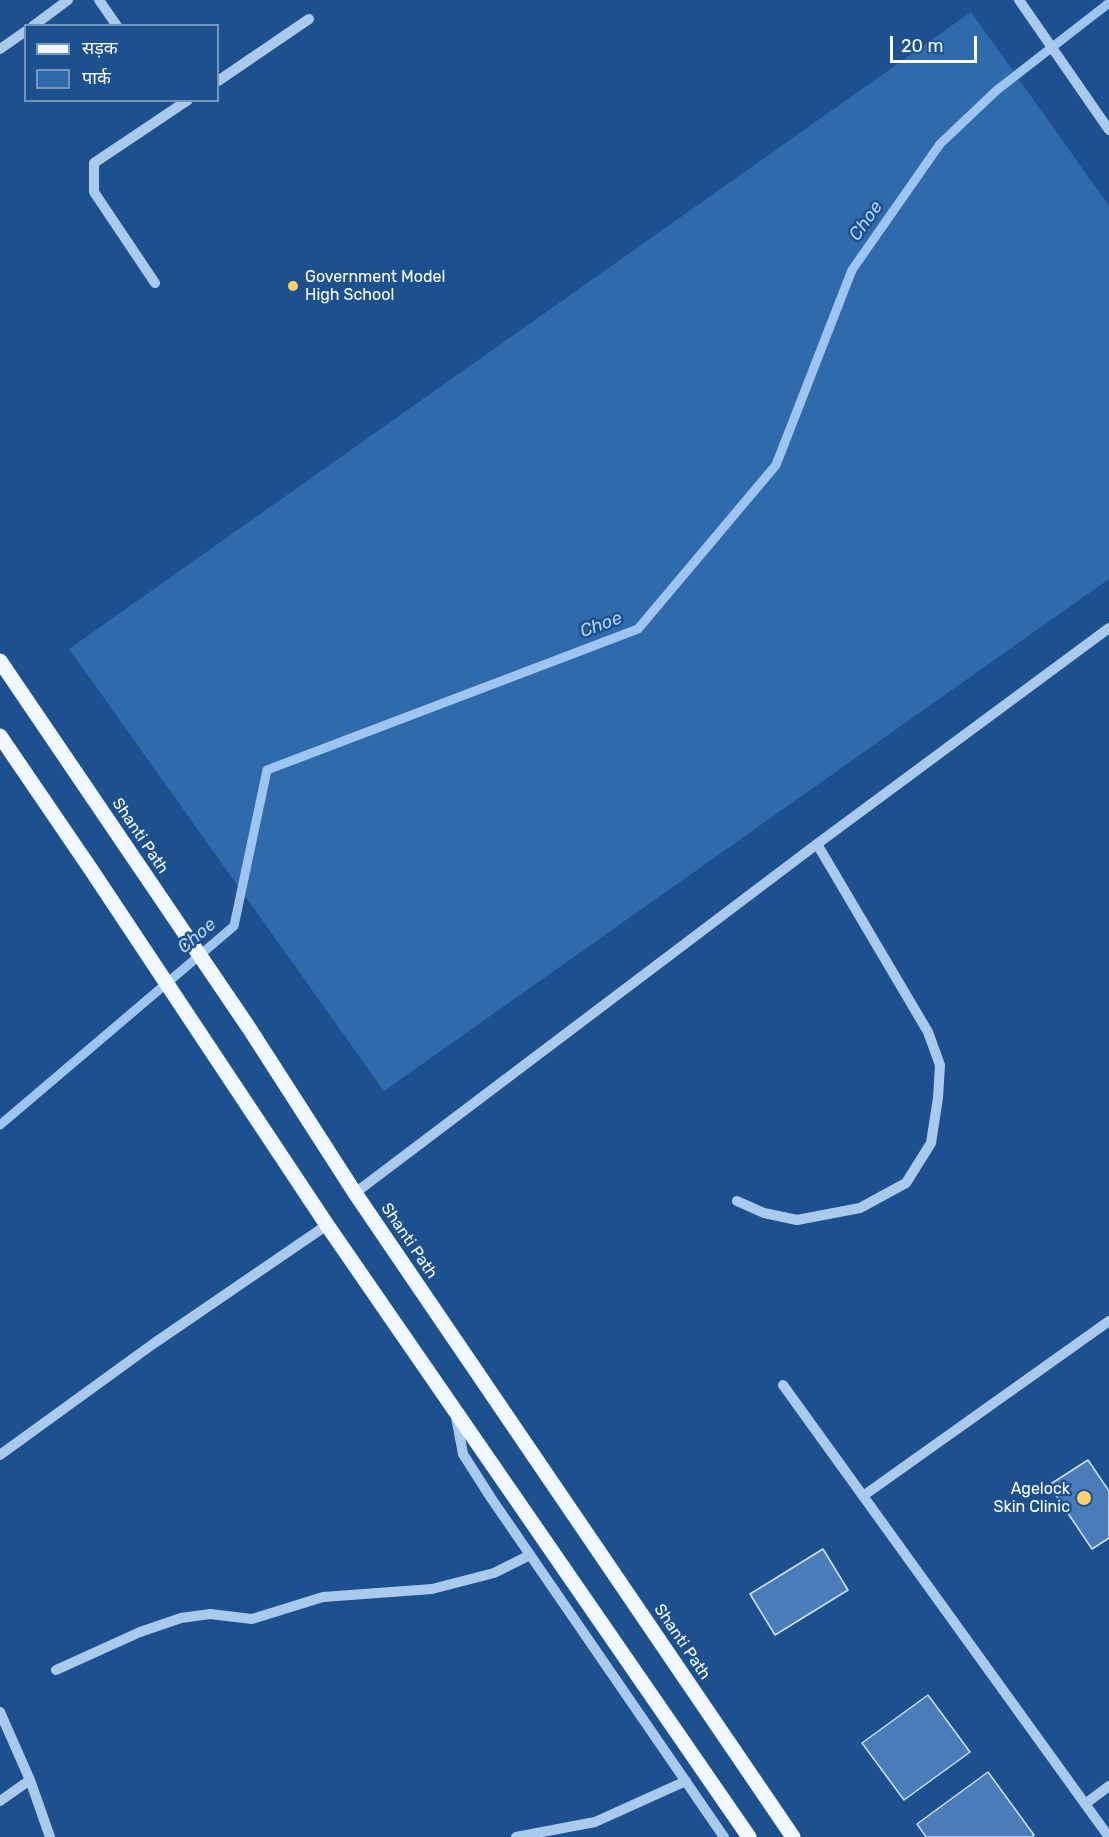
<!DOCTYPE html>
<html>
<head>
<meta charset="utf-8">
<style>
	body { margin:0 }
	#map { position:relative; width:1109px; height:1837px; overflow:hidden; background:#1c508e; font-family:Rubik,"Noto Sans Devanagari",sans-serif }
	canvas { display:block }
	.legend { position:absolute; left:24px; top:24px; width:195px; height:78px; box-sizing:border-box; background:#1c508e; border:2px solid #7796bb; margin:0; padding:8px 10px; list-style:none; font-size:18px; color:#fff }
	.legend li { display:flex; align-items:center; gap:12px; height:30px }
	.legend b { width:30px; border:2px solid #7796bb }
	.scale { position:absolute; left:890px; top:36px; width:87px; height:27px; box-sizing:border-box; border:3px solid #fff; border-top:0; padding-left:8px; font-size:18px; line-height:21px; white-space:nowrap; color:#fff; -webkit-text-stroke:4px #1c508e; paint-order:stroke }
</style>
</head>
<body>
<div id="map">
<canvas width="1109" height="1837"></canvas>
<ul class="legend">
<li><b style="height:8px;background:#f1f7ff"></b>सड़क</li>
<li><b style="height:16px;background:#2f6aac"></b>पार्क</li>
</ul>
<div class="scale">20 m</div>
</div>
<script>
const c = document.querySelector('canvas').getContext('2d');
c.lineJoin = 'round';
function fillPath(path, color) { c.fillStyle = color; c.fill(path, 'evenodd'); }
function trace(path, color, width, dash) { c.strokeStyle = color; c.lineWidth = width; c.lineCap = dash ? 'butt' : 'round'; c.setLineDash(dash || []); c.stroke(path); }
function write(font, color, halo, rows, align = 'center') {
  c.font = font + ' Rubik,sans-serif'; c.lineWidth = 5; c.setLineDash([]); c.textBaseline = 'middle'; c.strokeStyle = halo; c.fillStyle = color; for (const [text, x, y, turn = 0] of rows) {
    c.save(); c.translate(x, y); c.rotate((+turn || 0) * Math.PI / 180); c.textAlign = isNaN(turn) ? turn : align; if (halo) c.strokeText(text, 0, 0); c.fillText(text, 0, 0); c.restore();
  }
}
fillPath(new Path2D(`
	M971 12 1109 206V579L384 1091 69 649Z`), '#2f6aac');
trace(new Path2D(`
	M0 1125 234 926 267 770 638 629 776 465 852 270 940 144 997 90 1109 3`), '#9dc5ef', 9);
const building = new Path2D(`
	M1088 1460 1109 1491V1538L1092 1549 1049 1485Z
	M823 1549 848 1590 775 1635 750 1594Z
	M928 1695 970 1752 904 1800 862 1743Z
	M988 1772 1034 1835 1032 1837H926L917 1824Z`);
fillPath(building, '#497cb8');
trace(building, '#d0e4fa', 1.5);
trace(new Path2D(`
	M99 0 117 26
	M1019 0 1109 130
	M33 26 68 0
	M0 49 26 31
	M218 81 309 19
	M155 283 94 192V163L188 100
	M355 1193 817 844 1109 628
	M737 1201 764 1213 797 1220 860 1208 906 1183 931 1143 938 1098 940 1065 928 1032 817 844
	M783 1385 1109 1837
	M456 1417 463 1454 491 1498 724 1837
	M0 1455 153 1344 327 1225
	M863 1496 1109 1321
	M56 1670 140 1632 181 1618 210 1614 252 1619 323 1597 432 1589 494 1573 530 1555
	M0 1712 30 1780 50 1837
	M0 1801 30 1780
	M1085 1804 1109 1786
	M516 1837 595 1822 686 1781`), '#aacaed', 10);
trace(new Path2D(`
	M0 661 249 1028 355 1193 793 1837
	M0 736 92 871 327 1225 749 1837`), '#f1f7ff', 15);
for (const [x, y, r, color] of [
	[293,286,6,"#fed068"],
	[1084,1498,8,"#fed068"]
]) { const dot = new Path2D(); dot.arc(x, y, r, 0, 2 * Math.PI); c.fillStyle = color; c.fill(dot); trace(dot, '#1c508e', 2); }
write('16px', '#fff', '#1c508e', [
	["Government Model",305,277],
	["High School",305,295],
	["Agelock",1070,1489,"right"],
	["Skin Clinic",1070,1507,"right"]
], 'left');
write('16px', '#fff', '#1c508e', [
	["Shanti Path",140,836,56],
	["Shanti Path",409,1241,56],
	["Shanti Path",682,1642,56]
]);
write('italic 18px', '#b6d4f4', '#1c508e', [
	["Choe",866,221,-55],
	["Choe",601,625,-21],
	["Choe",197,936,-40]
]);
</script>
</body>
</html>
